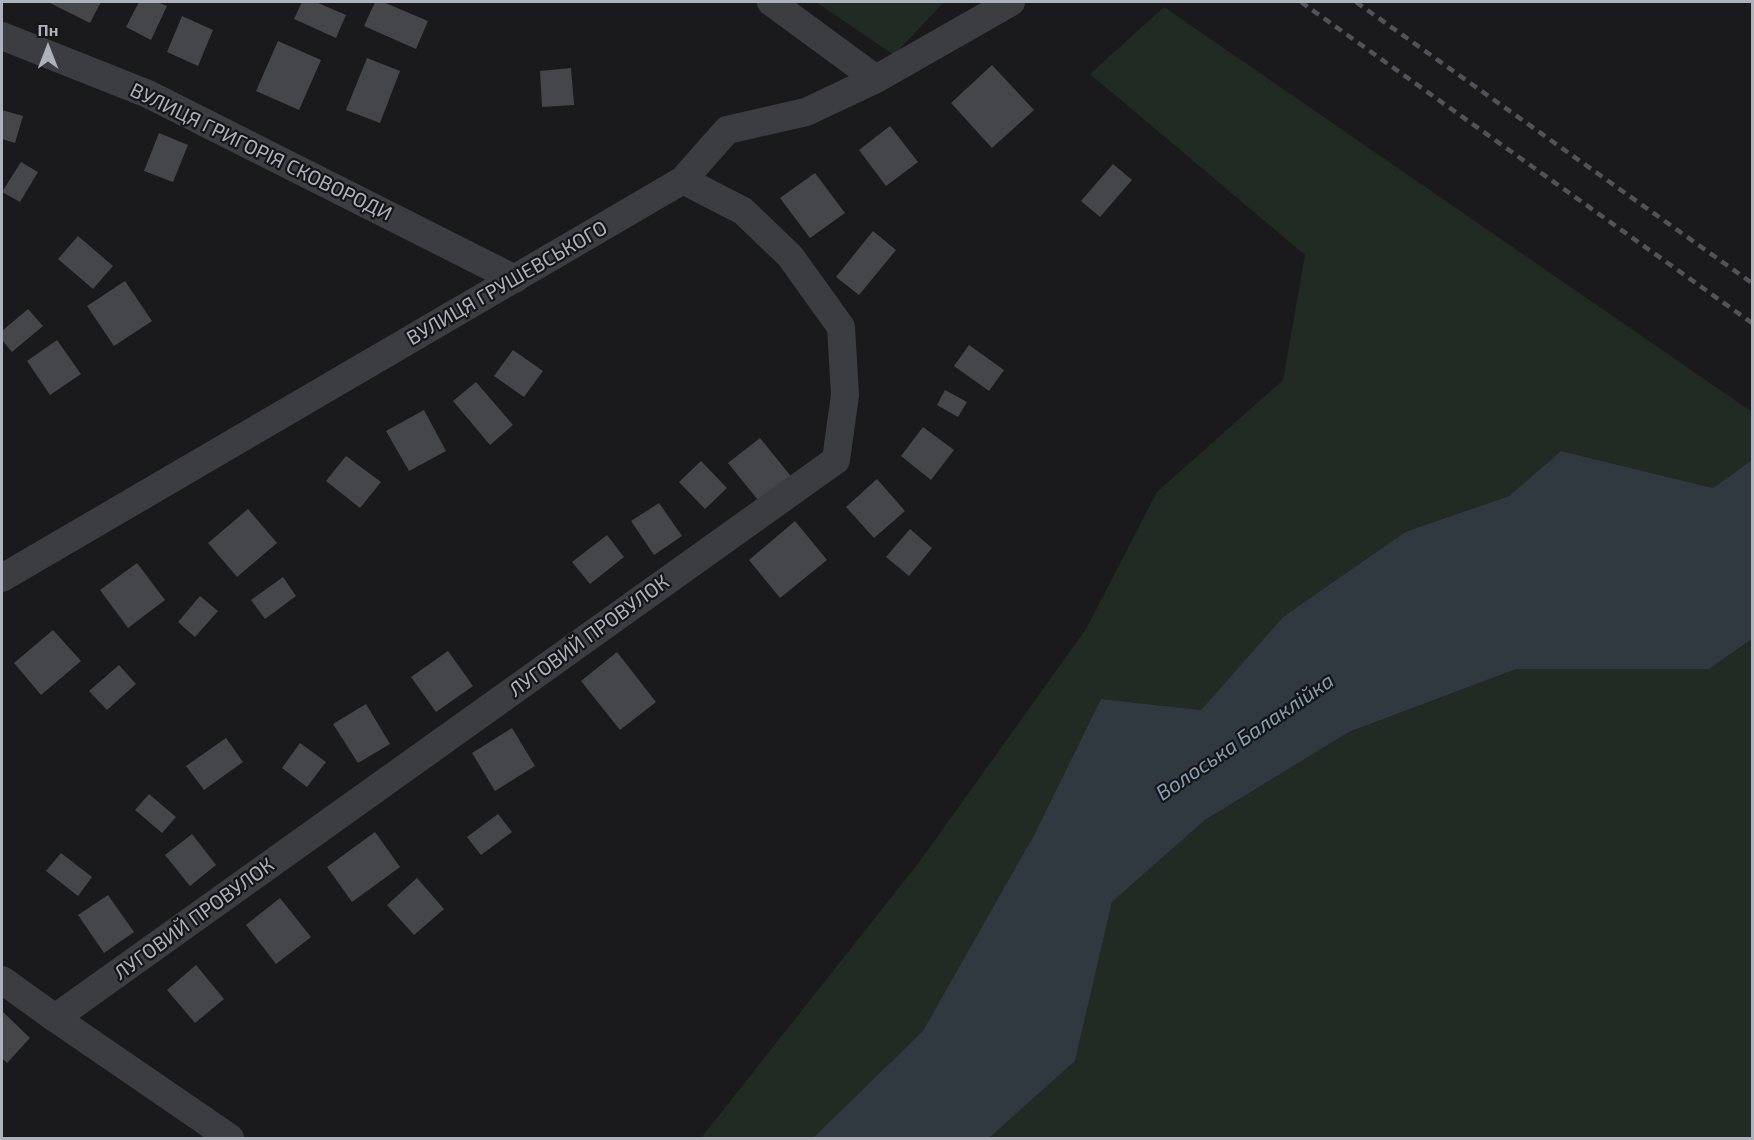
<!DOCTYPE html>
<html>
<head>
<meta charset="utf-8">
<style>
	body { margin:0 }
	#map { position:relative; width:1754px; height:1140px; overflow:hidden; background:#1a1a1d; font-family:"Exo 2",sans-serif }
	canvas { display:block }
	.frame { position:absolute; inset:0; border:3px solid #aeb2bb; pointer-events:none }
	.north { position:absolute; left:18px; top:18px; width:60px; height:60px; -webkit-text-stroke:4px #151518; paint-order:stroke; rotate:0deg; font-size:16px; font-weight:700; line-height:24px; text-align:center; color:#aeb2bb }
	.north::after { content:''; display:block; margin:auto; width:21px; height:27px; background:#aeb2bb; clip-path:polygon(50% 0,100% 100%,50% 72%,0 100%) }
</style>
</head>
<body>
<div id="map">
<canvas width="1754" height="1140"></canvas>
<div class="frame"></div>
<div class="north">Пн</div>
</div>
<script>
const c = document.querySelector('canvas').getContext('2d');
c.lineJoin = 'round';
function fillPath(path, color) { c.fillStyle = color; c.fill(path, 'evenodd'); }
function trace(path, color, width, dash) { c.strokeStyle = color; c.lineWidth = width; c.lineCap = dash ? 'butt' : 'round'; c.setLineDash(dash || []); c.stroke(path); }
function write(font, color, halo, rows, align = 'center') {
  c.font = font + ' "Exo 2",sans-serif'; c.lineWidth = 4.5; c.setLineDash([]); c.textBaseline = 'middle'; c.strokeStyle = halo; c.fillStyle = color; for (const [text, x, y, turn = 0] of rows) {
    c.save(); c.translate(x, y); c.rotate((+turn || 0) * Math.PI / 180); c.textAlign = isNaN(turn) ? turn : align; if (halo) c.strokeText(text, 0, 0); c.fillText(text, 0, 0); c.restore();
  }
}
fillPath(new Path2D(`
	M816 2H944L894 55Z
	M1164 7 1752 412V460L1713 488 1561 451 1509 496 1405 532 1283 617 1201 710 1101 699 1034 835 923 1032 813 1138H701L920 861 1086 629 1157 492 1283 380 1305 255 1090 74Z
	M1752 639V1138H989L1075 1061 1112 902 1205 820 1349 732 1516 669H1709Z`), '#222a24');
fillPath(new Path2D(`
	M1561 451 1713 488 1752 460V639L1709 669H1516L1349 732 1205 820 1112 902 1075 1061 989 1138H813L923 1031 1034 835 1101 699 1201 710 1283 617 1405 532 1509 496Z`), '#313940');
fillPath(new Path2D(`
	M48 2H101L90 23Z
	M139 2H157L167 6 151 40 126 27Z
	M302 2H316L346 15 336 38 294 19Z
	M375 2H383L428 21 416 49 364 26Z
	M182 16 213 30 198 66 167 52Z
	M278 41 321 60 299 110 256 91Z
	M367 58 400 71 380 123 346 110Z
	M992 65 1034 110 992 148 951 103Z
	M571 68 574 105 542 107 540 71Z
	M2 110 23 116 15 143 2 139Z
	M890 126 918 162 886 186 859 150Z
	M159 133 188 145 173 182 144 171Z
	M21 162 38 172 20 202 2 192Z
	M1113 164 1132 180 1100 217 1081 201Z
	M815 173 845 213 810 238 780 198Z
	M873 231 896 250 859 295 836 277Z
	M78 236 113 266 93 289 58 259Z
	M125 281 152 321 114 346 87 306Z
	M28 309 43 326 12 352 2 340V331Z
	M57 340 81 374 50 395 27 361Z
	M969 345 1004 370 989 391 954 366Z
	M513 350 543 371 524 397 494 376Z
	M476 382 513 425 490 445 453 401Z
	M945 390 967 402 958 417 937 405Z
	M424 410 446 451 409 471 386 431Z
	M923 427 954 450 931 480 901 456Z
	M760 438 794 480 762 505 728 463Z
	M346 456 381 482 360 508 326 481Z
	M701 461 727 488 705 509 679 482Z
	M877 479 905 511 874 538 846 507Z
	M659 503 682 536 654 555 631 521Z
	M248 509 277 543 237 577 208 543Z
	M795 521 827 560 780 598 749 560Z
	M910 529 932 548 909 576 886 557Z
	M607 535 624 557 590 584 572 562Z
	M137 563 165 600 128 628 100 590Z
	M283 577 296 596 265 619 251 600Z
	M200 596 218 611 195 637 178 622Z
	M53 630 81 661 41 695 14 663Z
	M448 651 473 686 436 712 411 677Z
	M617 652 656 702 620 730 581 681Z
	M119 665 136 684 107 710 89 691Z
	M366 704 390 744 358 763 333 724Z
	M512 728 535 766 495 791 472 753Z
	M226 738 243 762 204 790 186 766Z
	M300 743 326 762 307 787 282 768Z
	M149 794 176 817 162 833 135 810Z
	M498 814 512 832 481 855 467 837Z
	M375 832 400 867 352 902 327 867Z
	M192 834 216 865 190 886 165 855Z
	M61 853 92 877 78 896 46 871Z
	M417 878 444 909 414 935 387 905Z
	M108 895 134 932 104 953 78 915Z
	M280 898 311 937 276 964 246 925Z
	M196 965 224 999 195 1023 167 990Z
	M2 1011 30 1038 7 1063 2 1058Z`), '#454649');
trace(new Path2D(`
	M771 2 876 79
	M2 36 148 94 515 279
	M2 578 683 180 727 130 806 112 876 79 1011 2
	M2 980 55 1018 836 460 845 395 841 327 790 256 743 211 683 180
	M55 1018 230 1138`), '#3c3d41', 28);
trace(new Path2D(`
	M1301 2 1752 323
	M1356 2 1752 283`), '#515358', 4.5, [8, 6]);
write('20px', '#aeb2bb', '#151518', [
	["ВУЛИЦЯ ГРИГОРІЯ СКОВОРОДИ",261,152,26],
	["ВУЛИЦЯ ГРУШЕВСЬКОГО",507,283,-30],
	["ЛУГОВИЙ ПРОВУЛОК",589,636,-36],
	["ЛУГОВИЙ ПРОВУЛОК",194,919,-36]
]);
write('italic 21px', '#879fb4', '#151518', [
	["Волоська Балаклійка",1245,737,-34]
]);
</script>
</body>
</html>
